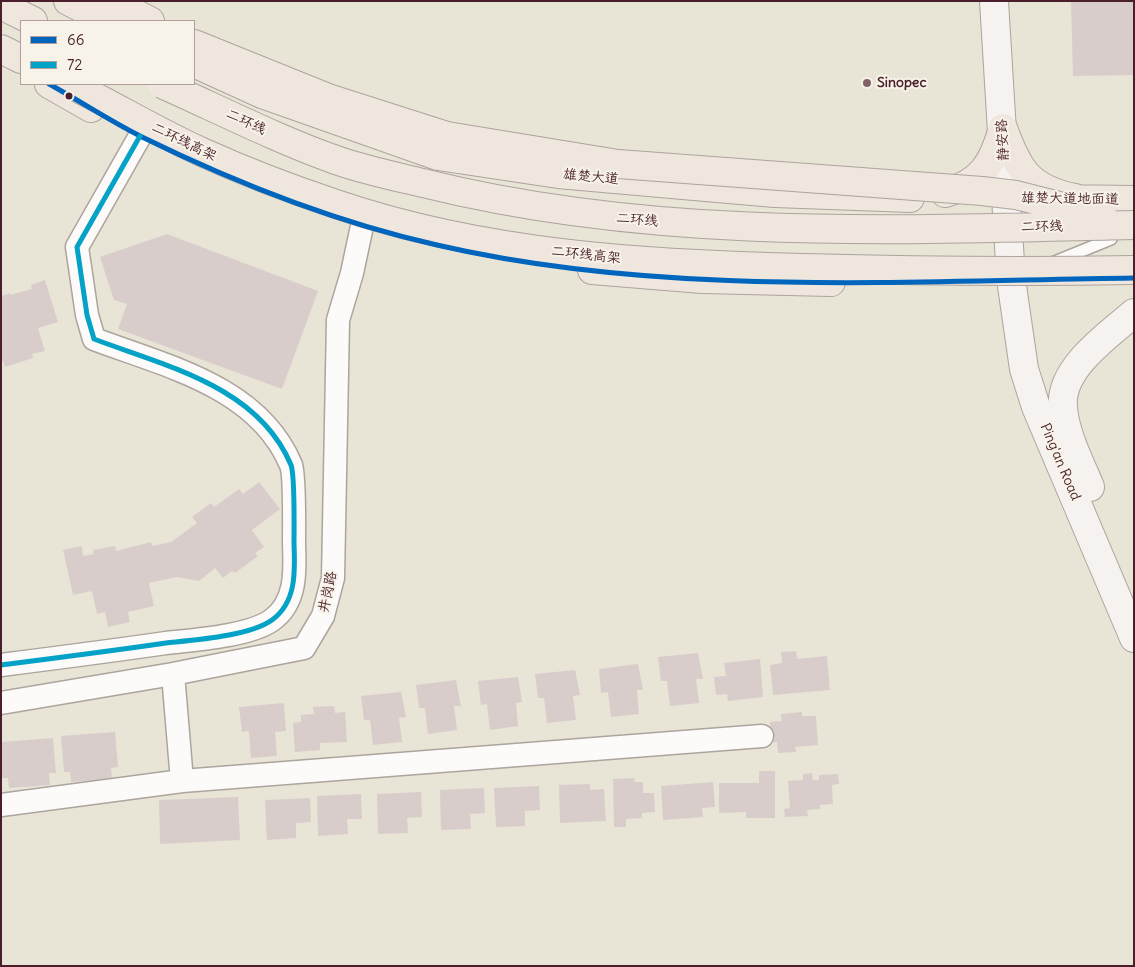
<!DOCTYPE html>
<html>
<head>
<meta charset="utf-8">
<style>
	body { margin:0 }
	#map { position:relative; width:1135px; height:967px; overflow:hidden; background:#e8e4d6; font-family:Delius,sans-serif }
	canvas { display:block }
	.frame { position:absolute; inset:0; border:2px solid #4a1f2b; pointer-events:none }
	.legend { position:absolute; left:20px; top:20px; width:175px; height:65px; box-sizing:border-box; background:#f7f3e8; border:1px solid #b29e9c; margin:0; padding:6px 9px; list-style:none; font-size:15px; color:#4a1f2b }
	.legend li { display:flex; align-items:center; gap:10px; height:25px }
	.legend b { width:25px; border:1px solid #b29e9c }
</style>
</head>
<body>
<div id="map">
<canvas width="1135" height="967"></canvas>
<div class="frame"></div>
<ul class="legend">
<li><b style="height:6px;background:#0065bd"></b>66</li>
<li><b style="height:6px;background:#04a2c6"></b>72</li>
</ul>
</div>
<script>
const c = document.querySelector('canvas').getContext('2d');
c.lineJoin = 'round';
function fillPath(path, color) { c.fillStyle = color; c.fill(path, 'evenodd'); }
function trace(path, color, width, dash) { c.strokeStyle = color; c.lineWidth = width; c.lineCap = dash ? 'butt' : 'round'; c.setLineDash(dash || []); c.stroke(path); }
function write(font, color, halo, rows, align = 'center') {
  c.font = font + ' Delius,"LXGW WenKai TC",sans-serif'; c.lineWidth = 4; c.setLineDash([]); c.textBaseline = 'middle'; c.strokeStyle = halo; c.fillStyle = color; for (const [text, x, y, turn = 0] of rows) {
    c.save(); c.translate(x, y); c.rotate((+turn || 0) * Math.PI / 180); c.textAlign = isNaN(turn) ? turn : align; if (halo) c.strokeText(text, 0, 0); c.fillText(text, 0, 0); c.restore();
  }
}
fillPath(new Path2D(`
	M1071 1H1134V75L1073 76Z
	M167 234 318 291 282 389 118 329 127 304 114 300 100 257Z
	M45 280 58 322 38 328 45 351 32 354 33 358 5 367 3 361 1 362V296L10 293V295L32 289 31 285Z
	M259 482 280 509 252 530 264 547 255 553 258 556 235 573 232 571 223 578 215 568 199 581 177 577 149 583 154 606 128 612 130 622 108 627 105 612 97 614 92 591 73 595 63 550 82 546 83 556 94 554 93 550 115 546 116 551 151 542 152 546 171 542 197 523 192 517 211 503 214 507 239 489 243 494Z
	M796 651 797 659 827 656 830 690 773 695 770 665 782 663 781 652Z
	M698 653 703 679H696L699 703 670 706 667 681H661L658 657Z
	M760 659 763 697 728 701 727 694 716 695 714 677 726 676 724 663Z
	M638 664 643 690H637L639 714 611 717 608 692 601 693 599 669Z
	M575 670 580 695 573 696 576 720 547 723 544 698H538L535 674Z
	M518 677 522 702 516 703 518 726 490 730 487 704 481 705 478 681Z
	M456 680 461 706H454L457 730 428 734 425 708H419L416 685Z
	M401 692 406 717 399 718 402 742 373 745 370 720H364L361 696Z
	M284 703 286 731 275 732 277 756 251 758 249 731 242 732 239 707Z
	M334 706 335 713 345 712 347 742 320 743V750L295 752 293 723 301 722V715L314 714 313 707Z
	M802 712V716H816L818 745 795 747 796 752 778 753 777 742 771 743 770 722 782 721 781 714Z
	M115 732 118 767 111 768 112 779 71 782 70 772H64L61 736Z
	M53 738 56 773H49L50 785 9 788 8 778H2L1 742Z
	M759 771H775V818H746V812L719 813V783H759Z
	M812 773 813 780H819V775L838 774 839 784 832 785 833 804 820 805V809L807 810 808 816 785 817 784 809 790 808 788 781 803 780V774Z
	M635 778 634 782H643V793H654L655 812 642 813V818L626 819V827H614L613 779Z
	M713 782 715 807 702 808 703 817 663 820 661 786Z
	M590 784V790L604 789 606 821 560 823 559 785Z
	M539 786 540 810 525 811V826L496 827 494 788Z
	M484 788 485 813 470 814 471 829 441 830 440 790Z
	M421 792 422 817 407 818 408 833 378 834 377 794Z
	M361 794 362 819H347L348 834 318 836 317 796Z
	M238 797 240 840 160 844 159 800Z
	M310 798 311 822 296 823V838L267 840 265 800Z`), '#d9cdcc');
const service = new Path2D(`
	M1052 263 1111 239`);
const minor = new Path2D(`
	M1 665C56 658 111 651 166 643 194 640 250 636 272 620 297 602 295 570 294 544 294 529 295 475 291 465 258 386 165 366 94 339L87 315 77 247 140 136
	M173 674 182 781
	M1 703 173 674 304 648 323 616 333 578 338 320 352 273 362 226
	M1 805 182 781 762 736`);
const secondary = new Path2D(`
	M994 1 1011 279 1024 369 1036 407 1134 638
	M1090 487C1080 462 1065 435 1063 407 1059 369 1108 335 1134 313`);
const primary = new Path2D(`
	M68 1 107 21
	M194 63 262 94 438 156 558 174 683 185 775 193 910 198
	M49 84 91 108
	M945 193C982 183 993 163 1003 128 1018 170 1029 189 1075 198
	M1056 199 1134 200
	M592 270 702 279 831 282`);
const trunk = new Path2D(`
	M111 1 150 21
	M1 5 33 21
	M194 44 328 98 447 136 618 164
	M1 49 21 59`);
trace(service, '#aca49d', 14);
trace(minor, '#aca49d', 25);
trace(secondary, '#aca49d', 30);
trace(primary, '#aca49d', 30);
trace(trunk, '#aca49d', 30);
trace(service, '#fcfbf9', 11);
trace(minor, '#fcfbf9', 22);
trace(secondary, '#f6f2ef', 28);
trace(primary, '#efe6de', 28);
trace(trunk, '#efe6de', 28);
const trunkBridge = new Path2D(`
	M70 84C115 106 157 132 202 152 246 172 291 189 336 204 486 255 646 264 803 268 914 271 1023 272 1134 270
	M162 84C220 110 277 139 336 160 364 170 394 176 423 183 655 241 897 230 1134 225
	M618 164 982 191 1016 195 1103 217`);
trace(trunkBridge, '#aca49d', 30, []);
trace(trunkBridge, '#efe6de', 28);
trace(new Path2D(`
	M49 84C80 101 110 121 142 137 236 183 335 222 437 245 661 297 906 281 1134 278`), '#0065bd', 5);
trace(new Path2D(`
	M1 665C56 658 111 651 166 643 194 640 250 636 272 620 297 602 295 570 294 544 294 529 295 475 291 465 258 386 165 366 94 339L87 315 77 247 140 136`), '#04a2c6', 5);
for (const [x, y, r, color] of [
	[867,83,5,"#816467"],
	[69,96,4.5,"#4a1f2b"]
]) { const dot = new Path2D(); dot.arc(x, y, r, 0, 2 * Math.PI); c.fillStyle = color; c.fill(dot); trace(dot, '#f7f3e8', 2); }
write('bold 14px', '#4a1f2b', '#f7f3e8', [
	["Sinopec",877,83]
], 'left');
write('14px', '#4a1f2b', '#f7f3e8', [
	["二环线",246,122,25],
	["静安路",1003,140,-93],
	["二环线高架",184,142,26],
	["雄楚大道",591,177,5],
	["雄楚大道地面道",1070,199,1],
	["二环线",637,220,5],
	["二环线",1042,227,-1],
	["二环线高架",586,255,6],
	["Ping'an Road",1060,462,67],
	["井岗路",328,592,-78]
]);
</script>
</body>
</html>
